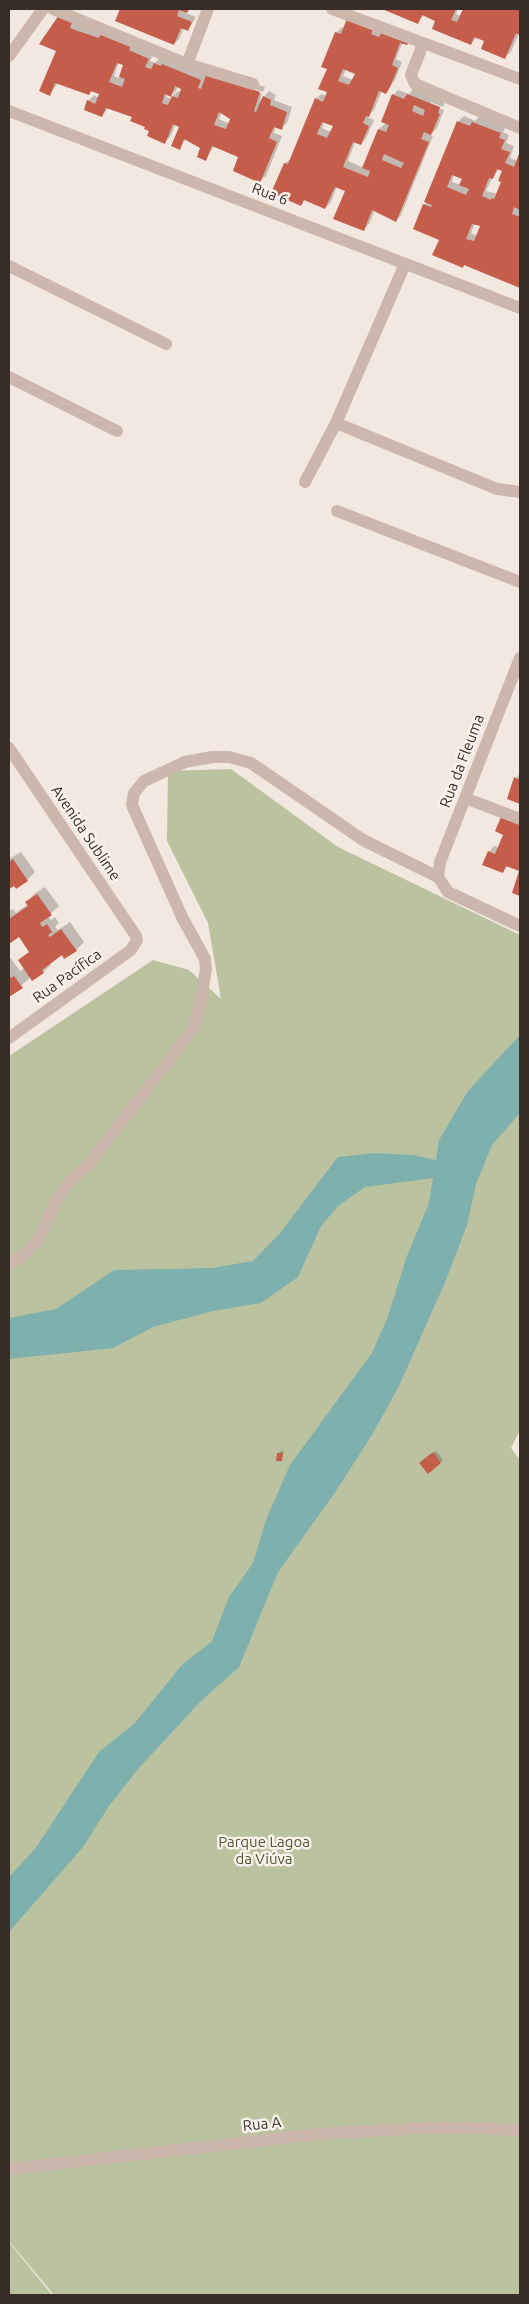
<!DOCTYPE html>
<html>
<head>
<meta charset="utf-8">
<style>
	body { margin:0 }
	#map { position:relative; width:529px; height:2304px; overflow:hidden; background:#f3e8e0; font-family:Ubuntu,sans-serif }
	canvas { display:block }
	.frame { position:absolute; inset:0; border:10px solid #392d2a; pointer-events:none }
</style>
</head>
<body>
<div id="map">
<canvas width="529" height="2304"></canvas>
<div class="frame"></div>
</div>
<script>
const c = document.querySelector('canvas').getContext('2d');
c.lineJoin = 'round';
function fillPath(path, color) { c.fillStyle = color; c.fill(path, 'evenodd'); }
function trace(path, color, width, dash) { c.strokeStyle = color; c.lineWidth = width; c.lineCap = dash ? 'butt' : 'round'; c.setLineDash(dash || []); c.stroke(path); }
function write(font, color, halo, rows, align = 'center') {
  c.font = font + ' Ubuntu,sans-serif'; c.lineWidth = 5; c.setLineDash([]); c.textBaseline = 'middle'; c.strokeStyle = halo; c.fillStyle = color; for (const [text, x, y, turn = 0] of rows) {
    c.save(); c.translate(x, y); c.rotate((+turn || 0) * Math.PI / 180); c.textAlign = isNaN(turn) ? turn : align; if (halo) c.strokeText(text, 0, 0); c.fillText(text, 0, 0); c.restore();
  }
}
fillPath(new Path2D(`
	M231 769 338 847 520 935V1430L511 1448 520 1460V2295H54L9 2241V1056L153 960 189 970 221 999 208 923 167 841 168 771Z
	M9 2242 52 2295H9Z`), '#bac29f');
fillPath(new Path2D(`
	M520 1035V1113L492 1145 476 1184 467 1225 446 1280 399 1386 372 1435 334 1494 278 1572 239 1667 200 1702 137 1770 109 1806 83 1847 9 1932V1877L35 1849 99 1752 135 1723 181 1666 212 1641 229 1597 253 1563 266 1520 290 1465 372 1353 387 1319 407 1256 429 1203 433 1178 365 1187 338 1206 321 1226 298 1277 261 1303 213 1311 153 1327 113 1348 9 1359V1318L56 1309 114 1270 212 1268 253 1261 280 1233 338 1157 374 1153 413 1155 436 1160 439 1140 468 1091Z`), '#7eb0ad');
fillPath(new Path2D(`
	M122 9H190L186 13 196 17 188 30 184 28 179 39 174 44 117 20Z
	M385 9H458L456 14 461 16 464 9H520V33H519L511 52 505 57 486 40 477 37 471 44 436 20 424 15 418 22Z
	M60 16 153 53 150 61 155 63 160 58 262 94 260 101 269 91 276 95 274 100 292 107 287 123 281 128 276 126 274 133 282 136 266 176 260 181 240 156 214 146 206 159 202 147 186 139 179 148 181 126 176 124 170 137 165 142 133 117 109 107 102 116 88 101 94 95 99 98 101 94 93 90 89 94 58 83 50 94 58 50ZM119 62 125 64 119 78 114 76ZM178 86 183 88 181 92 178 91 174 95ZM175 91 172 99 166 97 168 94 171 95ZM222 112 226 114 225 116 232 119 230 124 219 119Z
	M350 16 403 42 396 59 402 62 395 80 386 92 382 91 374 110 367 117 374 120 366 138 361 144 355 142 348 161 364 168 379 129 386 123 393 95 398 90 409 94 413 89 445 102 443 107 430 102V105L444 110 437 128 430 135 433 136 401 215 396 221 375 210 369 224 363 230 346 190 337 186 331 202 325 208 306 199 301 204 285 163 292 158 316 99 321 94 327 96 328 69 336 33 342 27 344 28ZM346 69 356 73 353 80 343 76ZM325 121 334 125 331 132 322 128Z
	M213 69 265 87 263 92 209 73Z
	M464 116 475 121 479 117 505 128 503 132 509 135 506 143 514 146 510 158 518 161 520 155V287L440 239 424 205 428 202 458 122ZM499 169 504 170 503 181 498 194 486 191 492 178ZM454 174 463 178 461 185 452 182ZM475 223 481 226 477 236 471 233Z
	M520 773V803L516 778Z
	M520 817V870L509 865 503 872 489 852 494 846 499 848Z
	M21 852 35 872 27 880 9 888V859Z
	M45 887 59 906 48 916 51 920 55 917 59 923 55 927 58 930 70 922 84 942 76 950 62 954 50 963 51 965 43 972 31 977 9 996V956L20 971 24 968 19 960 30 951 20 935 9 943V911L13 909 16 913 28 904 27 902 34 894Z
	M281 1451H284L281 1460 278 1453Z
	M436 1451 443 1460 428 1472 423 1460Z`), '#0003');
fillPath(new Path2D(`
	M120 9H189L187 13 179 10 177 16 192 22 188 31 181 28 174 45 115 21Z
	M382 9H456L451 20 457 22 463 9H520V35L516 33 505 59 481 49 484 41 474 37 471 45 432 29 435 21 422 15 418 24Z
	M59 15 73 20 70 28 75 30 99 38 102 31 132 43 129 50 149 59 145 67 151 69 154 63 161 66 162 64 201 80 198 88 201 89 207 73 260 92 254 111 256 112 263 96 271 100 270 105 287 112 282 130 274 127 269 138 277 142 260 183 233 171 238 157 212 146 206 161 197 157 200 148 184 139 180 150 171 146 179 127 173 124 165 144 147 136 149 131 144 129 145 127 130 121 132 117 106 108 102 117 84 110 87 100 95 104 99 94 91 91 89 95 55 83 50 96 39 91 56 51 39 44ZM117 63 123 65 119 77 125 79 122 87 109 82ZM175 86 181 89 178 98 172 96 168 105 162 103 165 94 171 97ZM219 112 230 119 226 129 214 125Z
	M348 16 374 27 371 34 379 37 383 29 409 42 407 45 400 43 392 65 398 68 390 87 386 94 379 91 369 117 366 116 363 123 369 126 361 145 353 142 343 167 368 177 370 171 362 168 378 129 386 132 389 125 381 122 392 94 404 99 407 94 440 107 438 113 440 114 431 135 424 132 421 139 429 142 396 222 372 210 364 231 333 219 345 191 335 187 325 209 304 200 301 206 271 193 284 163 288 164 315 98 323 102 327 92 318 89 327 69 321 67 335 32 341 34ZM343 69 355 74 349 85 338 81ZM414 105 425 110 423 116 412 111ZM322 122 333 126 327 138 317 134ZM384 154 404 163 401 168 382 160Z
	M457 121 470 126 472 122 501 133 499 138 505 140 501 149 510 152 505 163 514 167 520 151V210L514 207 512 214 520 217V288L464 265 463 268 432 255 439 240 413 229 423 204 431 207 432 205 424 202ZM497 169 502 171 498 181 501 182 494 199 491 198V200L482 196 489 178 493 179ZM452 175 462 179 459 185 469 189 466 195 447 187ZM472 224 480 226 474 241 466 239Z
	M514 777 520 780V804L507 799Z
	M501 817 520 825V896L512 893 519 871 506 866 503 873 482 865 488 851 495 854 503 835 495 831Z
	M13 859 28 881 16 889 14 886 9 889V862Z
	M37 894 52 915 40 923 42 927 47 924 52 932 48 935 50 937 61 929 77 951 64 959 62 955 42 970 44 973 32 981 18 960 29 952 19 937 9 944V919L28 906 25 902Z
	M9 975 11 978 14 976 23 988 9 997Z
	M433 1452 441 1463 428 1474 419 1463Z
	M277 1453H283L282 1461H276Z`), '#c55d4b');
trace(new Path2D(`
	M53 9 187 64 253 84
	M332 9 520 79
	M423 44 411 75 415 84 520 128
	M9 56 43 9
	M187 64 208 9
	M9 111 520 308
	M9 266 166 344
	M9 377 117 431
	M336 423 497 489 520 492
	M305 482 336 423 405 264
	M337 511 520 582
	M520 658 440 862 438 877 448 892 520 926
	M9 748 136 936 137 940 131 950 9 1038
	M465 798 520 819
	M9 1264C45 1243 40 1231 58 1198 65 1184 77 1174 89 1164L192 1030 199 1011 206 969 205 959 182 917 132 805 134 793 144 781 185 762 212 757H229L251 763 363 840 438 877
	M9 2169 318 2134 443 2127 520 2130`), '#cbb7ab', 12);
write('15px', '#392d2a', '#faf2ec', [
	["Rua 6",270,194,21],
	["Rua da Fleuma",462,761,-69],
	["Avenida Sublime",86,833,56],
	["Rua Pacífica",67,976,-36],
	["Rua A",262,2124,-6]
]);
write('15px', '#4c582e', '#faf2ec', [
	["Parque Lagoa",264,1842],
	["da Viúva",264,1859]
]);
</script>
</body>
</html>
